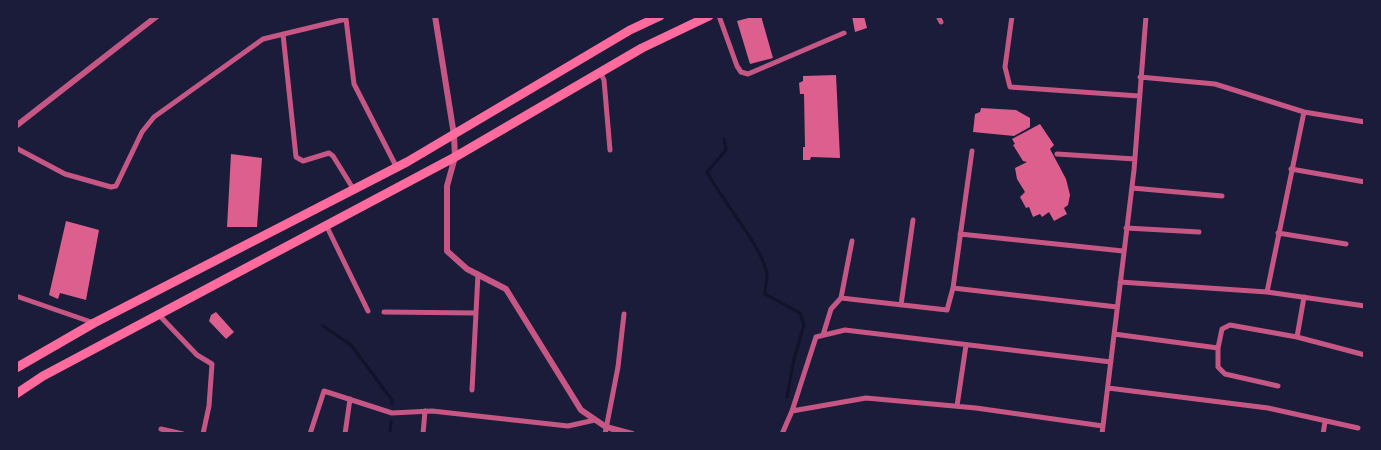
<!DOCTYPE html>
<html>
<head>
<meta charset="utf-8">
<style>
	body { margin:0 }
	#map { position:relative; width:1381px; height:450px; overflow:hidden; background:#1b1b3a; font-family:Ubuntu,sans-serif }
	canvas { display:block }
	.frame { position:absolute; inset:0; border:18px solid #1b1b3a; pointer-events:none }
</style>
</head>
<body>
<div id="map">
<canvas width="1381" height="450"></canvas>
<div class="frame"></div>
</div>
<script>
const c = document.querySelector('canvas').getContext('2d');
c.lineJoin = 'round';
function trace(path, color, width, dash) { c.strokeStyle = color; c.lineWidth = width; c.lineCap = dash ? 'butt' : 'round'; c.setLineDash(dash || []); c.stroke(path); }
function fillPath(path, color) { c.fillStyle = color; c.fill(path, 'evenodd'); }
trace(new Path2D(`
	M724 139 726 150 707 172C720 198 765 250 767 275 767 281 765 288 765 294L800 313 804 325 794 359 787 397
	M323 326 351 345 392 400V404
	M390 434 391 421`), '#12122b', 3);
fillPath(new Path2D(`
	M756 16H761L773 58 750 64 737 21Z
	M852 16H864L867 28 855 32Z
	M836 75 840 158 811 157 810 160H803V147H805L804 94H800L799 83 803 81V76Z
	M981 108 1016 110 1030 118V127L1014 136 973 132 975 114 980 112Z
	M1040 124 1054 145 1050 149 1066 179 1070 195 1068 205 1064 208 1067 214 1054 221 1049 212 1042 217 1040 214 1033 217 1029 207 1026 208 1020 197 1025 192 1017 179 1015 168 1027 162 1023 161 1013 145 1015 144 1012 139Z
	M231 154 262 158 257 227H227Z
	M66 221 99 230 86 300 60 293 58 299 49 295Z
	M216 312 234 332 226 339 209 321 211 315Z`), '#dd5f8e');
trace(new Path2D(`
	M719 16 737 66 741 72 748 74 844 33
	M938 16 941 22
	M1012 16 1005 67 1010 87 1139 96
	M283 34 296 157 303 161 329 153 333 156 354 190
	M600 72 604 80 610 150
	M1140 77 1215 84 1304 112 1365 122
	M16 148 65 174 111 187 116 186 142 132 154 117 263 39 346 19 354 84 397 168
	M1057 154 1135 159
	M1291 169 1365 182
	M1132 188 1222 196
	M327 227 368 311
	M1126 228 1199 232
	M1278 233 1346 244
	M960 234 1123 251
	M1120 282 1267 292 1365 306
	M953 288 1117 307
	M1267 292 1304 112
	M16 296 94 323
	M841 298 852 241
	M901 305 913 220
	M384 312 476 313
	M158 314 197 355 212 364 209 406 203 434
	M1114 334 1218 348 1222 329 1230 325 1297 337 1365 355
	M823 335 831 309 841 298 947 310 953 288 972 151
	M1297 337 1304 297
	M1218 348V367L1225 374 1278 386
	M1108 388 1268 408 1358 428
	M472 390 478 274
	M957 406 966 345
	M792 411 866 398 976 408 1103 426
	M161 429 183 434
	M310 434 324 391 392 413 432 411 568 426 595 420
	M345 434 350 399
	M423 434 425 411
	M605 434 618 367 624 314
	M782 434 792 411 816 337 845 330 1111 362
	M1102 434 1134 170 1146 16
	M1323 434 1325 422`), '#c65784', 5);
trace(new Path2D(`
	M435 16 454 135 455 157 447 186V251L467 269 506 289 581 410 606 427 632 434
	M16 126 157 16`), '#c65784', 6);
trace(new Path2D(`
	M16 368 94 323 407 162 630 30 660 16
	M16 394 43 376 455 157 642 48 709 16`), '#ff6b9d', 9);
</script>
</body>
</html>
